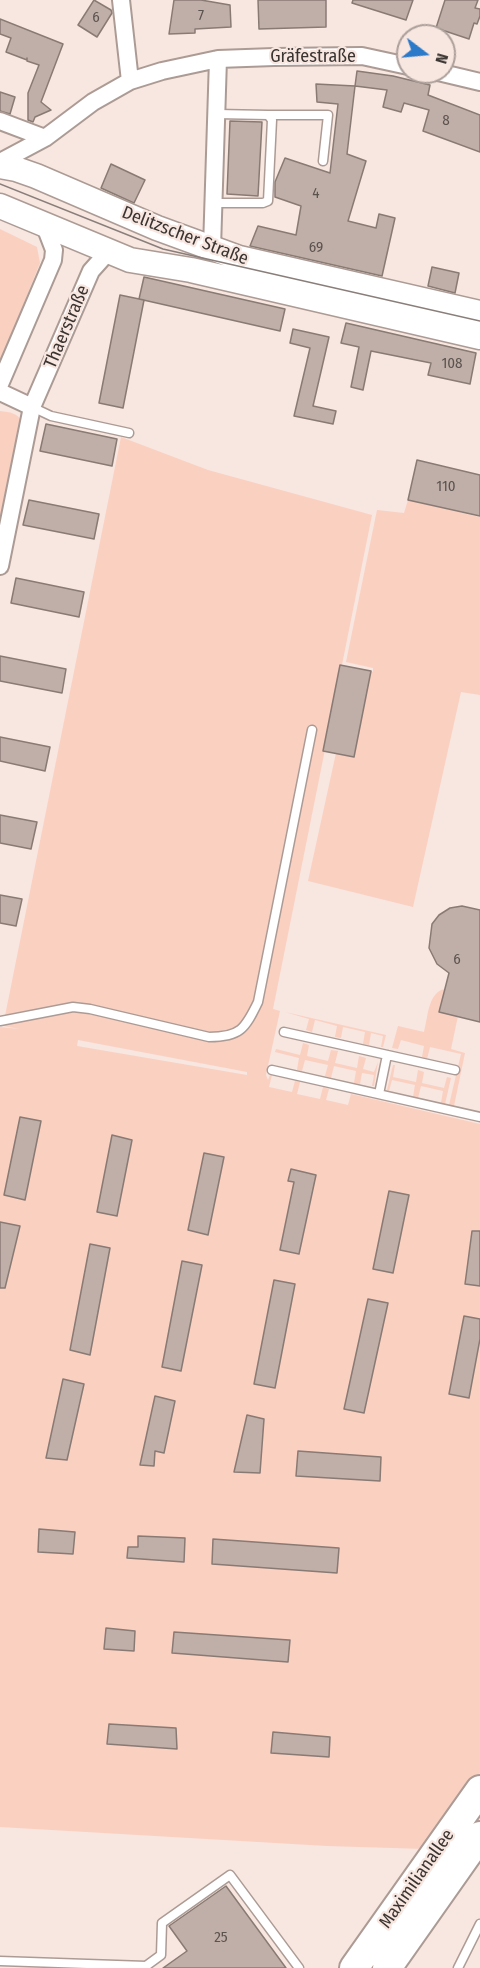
<!DOCTYPE html>
<html>
<head>
<meta charset="utf-8">
<style>
	body { margin:0 }
	#map { position:relative; width:480px; height:1968px; overflow:hidden; background:#f8e6e0; font-family:"Fira Sans Condensed",sans-serif }
	canvas { display:block }
	.north { position:absolute; left:396px; top:24px; width:60px; height:60px; box-sizing:border-box; background:#f8e6e0; border:2px solid #ac9f9a; border-radius:50%; rotate:106deg; font-size:16px; font-weight:700; line-height:24px; text-align:center; color:#3a3431 }
	.north::after { content:''; display:block; margin:auto; width:21px; height:27px; background:#2b79c9; clip-path:polygon(50% 0,100% 100%,50% 72%,0 100%) }
</style>
</head>
<body>
<div id="map">
<canvas width="480" height="1968"></canvas>
<div class="north">N</div>
</div>
<script>
const c = document.querySelector('canvas').getContext('2d');
c.lineJoin = 'round';
function fillPath(path, color) { c.fillStyle = color; c.fill(path, 'evenodd'); }
function trace(path, color, width, dash) { c.strokeStyle = color; c.lineWidth = width; c.lineCap = dash ? 'butt' : 'round'; c.setLineDash(dash || []); c.stroke(path); }
function write(font, color, halo, rows, align = 'center') {
  c.font = font + ' "Fira Sans Condensed",sans-serif'; c.lineWidth = 4.5; c.setLineDash([]); c.textBaseline = 'middle'; c.strokeStyle = halo; c.fillStyle = color; for (const [text, x, y, turn = 0] of rows) {
    c.save(); c.translate(x, y); c.rotate((+turn || 0) * Math.PI / 180); c.textAlign = isNaN(turn) ? turn : align; if (halo) c.strokeText(text, 0, 0); c.fillText(text, 0, 0); c.restore();
  }
}
fillPath(new Path2D(`
	M0 229 37 247 40 263 0 363Z
	M0 411C10 412 18 413 23 423L0 543Z
	M121 437 208 470 372 515 273 1009 280 1011 266 1075 268 1080 270 1075H272L269 1087 292 1092 295 1081 300 1082 297 1094 320 1099 323 1087 329 1089 326 1100 348 1105 351 1094 480 1124V1773L425 1849 327 1846 0 1827V1027L20 1029 3 1026ZM78 1040 247 1072V1075L77 1046Z
	M408 500 480 517V695L461 692 413 907 308 881 336 753 354 757 371 671 373 672V668L346 662 377 510 404 513Z
	M445 989 458 1016 451 1049 465 1053 454 1106 449 1105 461 1054 430 1047 427 1059 422 1057 424 1046 401 1040 398 1049 392 1048 398 1026 424 1032C428 1017 428 992 445 989Z
	M285 1012 386 1035 383 1047H381L383 1036 371 1033 369 1045 363 1044 365 1032 343 1027 341 1038 335 1037 337 1026 315 1020 312 1032 306 1030 309 1019Z
	M303 1043 309 1045 307 1056 328 1061 331 1050 338 1051 335 1063 357 1068 359 1056 366 1058 363 1069 374 1072 378 1062 374 1086H372L374 1075 362 1073 360 1084 354 1083 356 1071 334 1066 331 1078 325 1076 328 1065 305 1060 302 1071 297 1070 299 1058 275 1052 276 1049 300 1055Z
	M393 1065H395L393 1077 416 1082 418 1070 424 1072 422 1083 444 1088 447 1077 451 1078 445 1104 441 1103 443 1091 421 1086 418 1098 413 1097 415 1085 392 1080 389 1091 387 1090Z`), '#fad0c1');
const building = new Path2D(`
	M94 0 111 10 112 13 97 37 78 25Z
	M174 0H201L230 5 231 27 195 29V33L169 34Z
	M258 0H326V27L259 29Z
	M353 0H413L406 20 352 3Z
	M445 0H478L475 8 480 9V16L477 24 474 23 469 39 436 28Z
	M0 19 63 44 41 102 51 110 35 117 33 122 28 120V93L39 65 27 61V58V60L6 52 11 38 0 34Z
	M357 71 393 76 430 85 428 95 480 115V152L423 131 429 110 404 103 401 112 383 107 387 90 355 86Z
	M316 84 355 86 347 154 366 161 348 221 376 228 379 214 395 218 382 276 250 246 258 226 296 235 301 206 275 197V182L285 158 330 173 338 104 317 102Z
	M0 92 15 97 10 114 0 111Z
	M230 121 262 122 258 196 227 194Z
	M111 164 145 180 134 203 101 188Z
	M432 267 459 273 455 293 428 286Z
	M144 277 285 309 280 331 139 299Z
	M120 295 144 300 123 408 99 403Z
	M346 323 476 353 470 384 428 375 431 363 371 351 363 390 351 387 359 347 341 343Z
	M293 329 329 337 313 406 336 411 333 424 294 416 310 348 290 343Z
	M46 424 117 439 112 466 40 451Z
	M417 460 480 475V516L408 500Z
	M29 500 99 514 94 539 23 525Z
	M16 578 84 592 79 617 11 603Z
	M0 656 66 669 62 693 0 681Z
	M340 665 371 671 354 757 323 751Z
	M0 737 50 747 45 771 0 761Z
	M0 815 37 822 31 849 0 843Z
	M0 895 22 899 16 926 0 923Z
	M462 906 480 910V1022L439 1012 449 973 437 964 429 948 432 924 439 915 450 908Z
	M20 1117 41 1121 25 1200 4 1195Z
	M112 1135 132 1140 117 1216 97 1212Z
	M204 1153 224 1157 208 1235 188 1230Z
	M291 1169 316 1175 299 1254 280 1250 294 1182 288 1181Z
	M389 1191 409 1195 393 1273 373 1269Z
	M0 1222 20 1226 5 1288H0Z
	M472 1231H480V1286L465 1284Z
	M90 1244 110 1248 90 1355 70 1350Z
	M182 1261 202 1265 181 1371 162 1367Z
	M274 1280 295 1284 275 1388 254 1384Z
	M368 1299 388 1303 364 1413 344 1409Z
	M464 1316 480 1319V1339L469 1398 449 1394Z
	M63 1379 84 1384 67 1460 46 1458Z
	M155 1396 175 1401 164 1453 155 1451 154 1466 140 1465Z
	M247 1415 264 1419 260 1473 234 1472Z
	M298 1451 381 1457 380 1481 296 1476Z
	M39 1529 75 1532 73 1554 38 1552Z
	M138 1536 185 1538 184 1562 127 1558 128 1547H138Z
	M213 1539 339 1548 337 1573 212 1564Z
	M106 1628 135 1631 134 1651 104 1649Z
	M174 1632 289 1640H290L288 1662 172 1653Z
	M109 1724 176 1728 177 1749 107 1744Z
	M273 1732 330 1737 329 1757 271 1753Z
	M226 1886 286 1968H163L187 1951 169 1926Z`);
fillPath(building, '#c0afa9');
trace(building, '#897a74', 1.5);
const service = new Path2D(`
	M268 115H328L323 161
	M215 203H263L268 201 272 120 268 115 217 114
	M32 407 51 416 129 433
	M0 1021 73 1007 90 1009 209 1037C240 1037 245 1029 258 1002L312 730
	M284 1032 455 1070
	M272 1070 480 1117
	M379 1094 387 1055
	M0 1961 146 1966 161 1955 162 1923 230 1875 299 1968
	M458 1968 480 1924`);
const minor = new Path2D(`
	M121 0 130 81
	M438 72 480 82
	M0 121 45 138
	M0 162 45 138 93 102 130 81 162 71 218 59 274 57 362 56 408 66
	M212 248 218 59
	M0 384 53 260 54 250 44 224
	M0 392 32 407
	M0 566 32 407 91 271 108 252`);
const secondary = new Path2D(`
	M0 166 16 169 36 176 157 228 239 258 480 313
	M0 206 130 260 191 270 480 337`);
const trunk = new Path2D(`
	M354 1968 480 1790
	M387 1968 480 1836`);
trace(service, '#ac9b95', 11);
trace(minor, '#ac9b95', 20);
trace(secondary, '#ac9b95', 27);
trace(trunk, '#ac9b95', 32);
trace(service, '#fff', 8);
trace(minor, '#fff', 16);
trace(secondary, '#fff', 24);
trace(trunk, '#fff', 28);
trace(new Path2D(`
	M0 184 163 249 480 321`), '#897e7a', 1.5);
write('15px', '#5c534f', null, [
	["7",201,16],
	["6",96,18],
	["8",446,121],
	["4",316,194],
	["69",316,248],
	["108",452,364],
	["110",446,487],
	["6",457,960],
	["25",221,1938]
]);
write('18px', '#3a3431', '#f8e6e0', [
	["Gräfestraße",313,57],
	["Delitzscher Straße",185,236,21],
	["Thaerstraße",67,327,-67],
	["Maximilianallee",417,1879,-55]
]);
</script>
</body>
</html>
